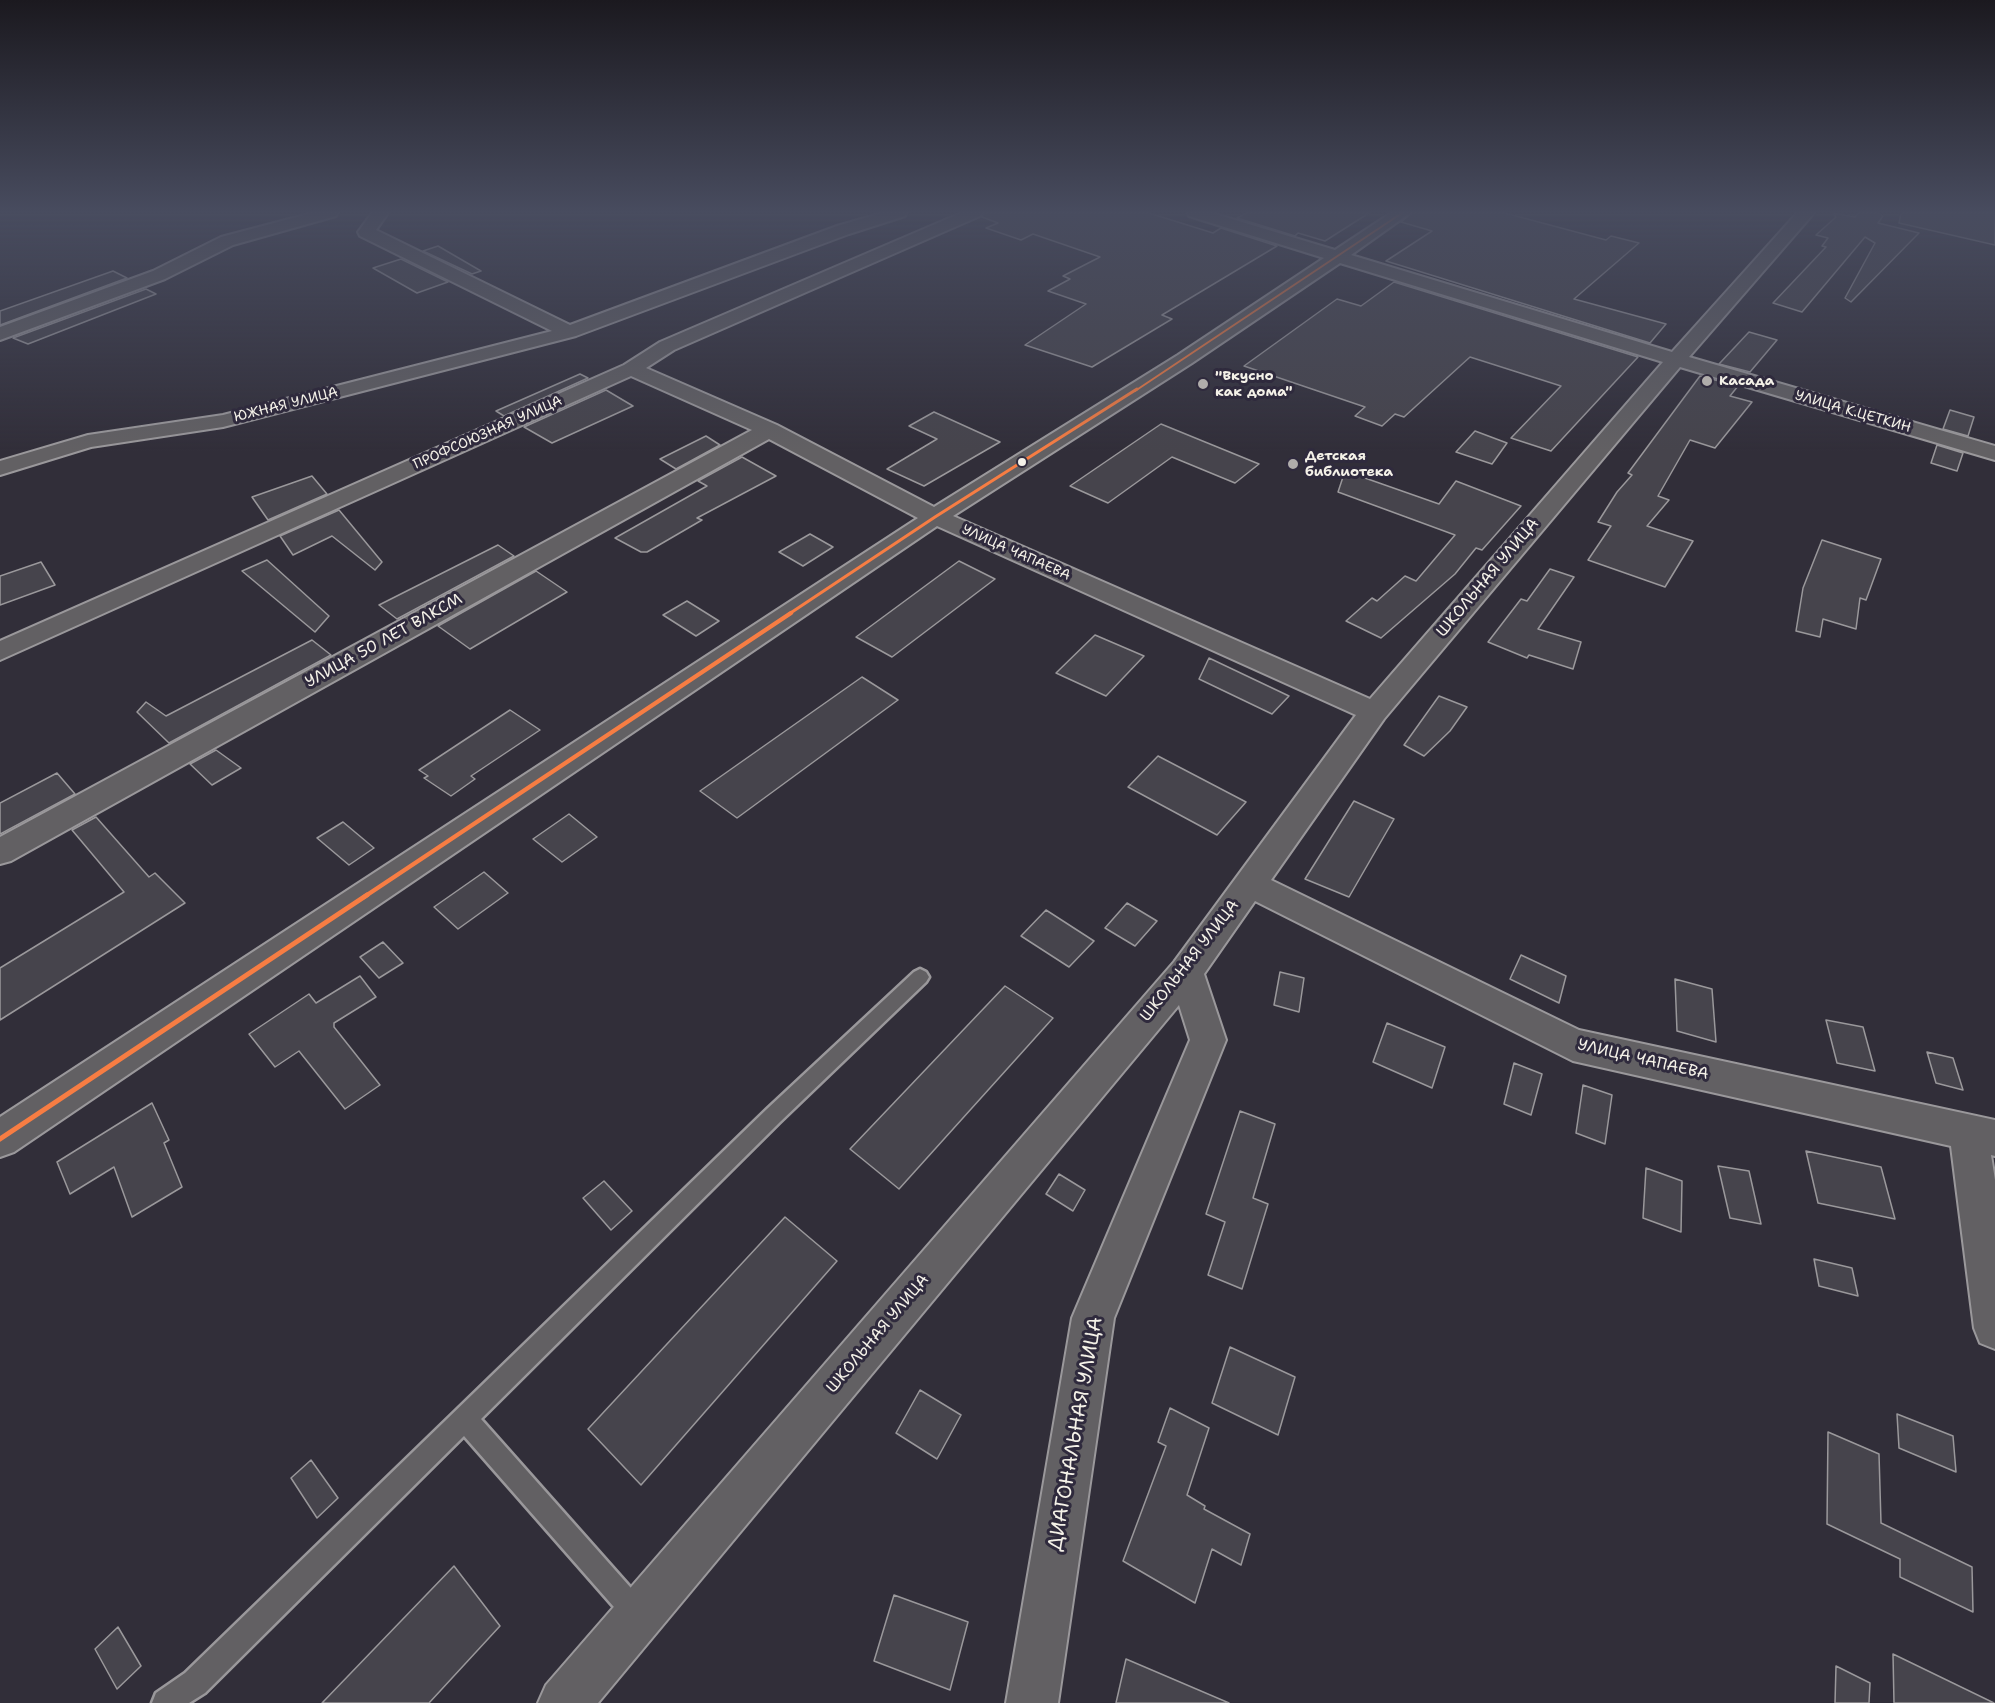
<!DOCTYPE html>
<html>
<head>
<meta charset="utf-8">
<style>
	body { margin:0 }
	canvas { display:block; background:#312e39 }
</style>
</head>
<body>
<canvas width="1995" height="1703"></canvas>
<script>
const c = document.querySelector('canvas').getContext('2d');
c.lineJoin = 'round';
function fillPath(path, color) { c.fillStyle = color; c.fill(path, 'evenodd'); }
function trace(path, color, width, dash) { c.strokeStyle = color; c.lineWidth = width; c.lineCap = dash ? 'butt' : 'round'; c.setLineDash(dash || []); c.stroke(path); }
function write(font, color, halo, rows, align = 'center') {
  c.font = font + ' "Shantell Sans",sans-serif'; c.lineWidth = 6; c.setLineDash([]); c.textBaseline = 'middle'; c.strokeStyle = halo; c.fillStyle = color; for (const [text, x, y, turn = 0] of rows) {
    c.save(); c.translate(x, y); c.rotate((+turn || 0) * Math.PI / 180); c.textAlign = isNaN(turn) ? turn : align; if (halo) c.strokeText(text, 0, 0); c.fillText(text, 0, 0); c.restore();
  }
}
const building = new Path2D(`
	M984 213H1149L1213 233 1221 228 1277 246 1162 315 1172 319 1092 367 1025 345 1086 304 1048 291 1070 279 1063 276 1100 257 1033 234 1021 240 986 228 998 223 982 217Z
	M1246 213H1369L1325 241 1298 233 1295 236 1237 218Z
	M1412 213H1505L1606 240 1611 236 1639 243 1574 299 1666 324 1650 343 1386 261 1432 231 1401 222Z
	M1833 213 1855 217 1858 213H1879L1883 216 1878 223 1919 233 1851 302 1845 298 1875 243 1865 237 1802 312 1773 303 1826 247 1822 246 1828 238 1816 235 1836 217Z
	M1901 213H1995V245L1899 223Z
	M438 246 481 271 472 274 423 251Z
	M401 259 448 282 417 293 373 268Z
	M113 271 127 278 0 325V311Z
	M1394 282 1638 357 1551 451 1511 438 1561 386 1470 357 1404 417 1395 414 1382 426 1355 416 1365 407 1244 366 1337 299 1361 306Z
	M146 289 156 294 28 344 13 338Z
	M1749 332 1777 340 1750 372 1719 364Z
	M580 374 588 378 504 416 496 411Z
	M1700 376 1738 386 1730 396 1752 402 1715 448 1690 440 1658 496 1669 500 1647 526 1693 541 1665 587 1588 560 1611 526 1598 522 1617 492 1632 475 1628 473Z
	M606 390 633 406 552 443 524 427Z
	M1950 410 1974 417 1968 436 1943 429Z
	M934 412 1000 442 924 486 887 469 937 439 909 426Z
	M1161 424 1259 464 1235 483 1172 457 1108 503 1070 486Z
	M1475 431 1507 443 1492 464 1456 452Z
	M706 436 720 445 676 469 660 459Z
	M1937 445 1963 453 1957 471 1931 463Z
	M742 457 776 476 697 518 702 520 647 552H641L615 538 707 486 698 481Z
	M1345 471 1439 504 1456 481 1521 506 1482 550 1476 548 1455 574 1381 638 1346 621 1372 598 1377 601 1405 576 1416 581 1455 535 1338 492Z
	M312 476 327 494 268 520 252 497Z
	M339 510 382 562 375 570 332 536 293 555 280 536Z
	M810 534 833 547 803 566 779 552Z
	M1822 540 1881 559 1866 600 1860 598 1856 629 1823 619 1820 637 1796 631 1803 588Z
	M498 545 514 556 397 619 379 605Z
	M267 560 329 616 315 632 242 571Z
	M959 561 995 579 892 657 856 637Z
	M41 562 55 585 0 605V576Z
	M1550 569 1574 577 1538 629 1581 642 1573 669 1529 655 1527 658 1488 642 1521 599 1527 601Z
	M536 571 567 592 470 649 438 626Z
	M687 601 719 621 696 636 663 615Z
	M1095 635 1144 656 1106 696 1056 673Z
	M312 640 331 655 169 743 137 712 146 702 166 716Z
	M1209 658 1289 696 1272 714 1199 679Z
	M862 677 898 700 737 818 700 791Z
	M1439 696 1467 707 1450 731 1424 756 1404 745Z
	M510 710 540 730 471 776 475 779 451 796 424 778 428 776 419 770Z
	M216 750 241 768 212 785 190 764Z
	M1158 756 1246 802 1217 835 1128 787Z
	M57 773 75 794 0 834V803Z
	M1354 801 1394 819 1349 897 1305 879Z
	M569 814 597 837 562 862 533 839Z
	M96 817 149 877 155 873 185 903 0 1020V968L124 892 72 830Z
	M343 822 374 848 349 865 317 838Z
	M484 872 508 893 458 929 434 907Z
	M1127 903 1157 921 1135 946 1105 928Z
	M1046 910 1094 941 1069 967 1021 936Z
	M383 942 403 963 379 978 360 957Z
	M1521 955 1566 976 1559 1003 1510 979Z
	M1280 972 1304 978 1299 1012 1274 1005Z
	M360 976 376 997 334 1023V1027L380 1085 345 1109 299 1051 275 1067 249 1034 309 994 316 1003Z
	M1675 979 1712 989 1716 1042 1677 1031Z
	M1005 986 1053 1018 899 1189 850 1149Z
	M1826 1020 1863 1027 1875 1071 1837 1063Z
	M1387 1023 1445 1047 1432 1088 1373 1062Z
	M1927 1052 1953 1058 1963 1090 1936 1083Z
	M1514 1063 1542 1074 1531 1115 1504 1104Z
	M1583 1085 1612 1095 1605 1144 1576 1133Z
	M152 1103 169 1140 164 1143 182 1187 132 1217 114 1167 70 1194 57 1162Z
	M1240 1111 1275 1124 1253 1198 1268 1204 1242 1289 1208 1275 1225 1222 1206 1214Z
	M1806 1151 1881 1167 1895 1219 1818 1203Z
	M1718 1166 1749 1171 1761 1224 1730 1218Z
	M1646 1168 1682 1181 1681 1232 1643 1218Z
	M1059 1174 1085 1190 1073 1211 1046 1194Z
	M604 1181 632 1211 611 1230 583 1198Z
	M785 1217 837 1261 641 1485 588 1429Z
	M1814 1259 1852 1268 1858 1296 1819 1286Z
	M1230 1347 1295 1377 1278 1435 1212 1403Z
	M920 1390 961 1415 937 1459 896 1433Z
	M1170 1408 1209 1428 1187 1495 1205 1506 1204 1509 1250 1534 1241 1565 1212 1549 1195 1603 1123 1561 1166 1446 1158 1442Z
	M1897 1414 1953 1436 1956 1472 1899 1448Z
	M1828 1432 1879 1454 1881 1523 1972 1567 1973 1612 1900 1577V1559L1827 1524Z
	M311 1460 338 1498 317 1518 291 1478Z
	M454 1566 500 1626 429 1703H322Z
	M894 1595 968 1622 950 1690 874 1661Z
	M118 1627 141 1666 117 1689 95 1649Z
	M1893 1654 1994 1703H1894Z
	M1126 1659 1229 1703H1116Z
	M1836 1666 1870 1683 1869 1703H1835Z`);
fillPath(building, '#46444c');
trace(building, '#9a989b', 1.5);
const lane = new Path2D(`
	M920 969 926 972 929 977 926 982 781 1121 481 1419 646 1605 650 1614 646 1623 637 1627 628 1623 464 1436 205 1693 189 1703H152L156 1693 185 1673 767 1109 914 972Z`);
const street = new Path2D(`
	M312 213H338L336 216 233 245 165 279 0 340V327L153 271 221 237Z
	M372 213H388L376 230 570 325 837 226 882 213H907L905 216 849 234 576 336 223 427 91 447 0 475V461L88 435 223 415 552 331 360 236 358 232Z
	M961 213H982L980 216 674 350 646 368 777 425 934 507 1178 355 1324 258 1189 216 1187 213H1212L1335 250 1391 213H1410L1351 255 1672 352 1797 213H1814L1689 357 1995 446V460L1680 367 1384 719 1271 880 1579 1030 1995 1120V1156L1991 1155 1995 1180V1349L1980 1343 1974 1328 1951 1146 1573 1061 1255 901 1204 974 1226 1040 1114 1318 1058 1703H1006L1072 1318 1190 1040 1179 1005 598 1703H538L546 1685 1174 962 1356 715 937 526 14 1152 0 1157V1117L918 518 769 439 11 861 0 864V837L752 430 631 376 0 660V641L624 365 660 342ZM1340 263 1663 362 1370 699 953 516 1192 363Z`);
trace(lane, '#9a989b', 5);
trace(street, '#9a989b', 4);
fillPath(lane, '#626063');
fillPath(street, '#626063');
trace(new Path2D(`
	M1135 391 1402 213`), '#f77d43', 2);
trace(new Path2D(`
	M789 614 935 517 1137 389`), '#f77d43', 3);
trace(new Path2D(`
	M364 897 791 613`), '#f77d43', 4.5);
trace(new Path2D(`
	M0 1139 367 895`), '#f77d43', 5);
const sky = c.createLinearGradient(0, 0, 0, 451);
sky.addColorStop(0, '#1b191f');
sky.addColorStop(0.47, '#484c5f');
sky.addColorStop(1, '#484c5f00');
c.fillStyle = sky;
c.fillRect(0, 0, 1995, 451);
for (const [x, y, r, color] of [
	[1707,381,6,"#b0adab"],
	[1203,384,6,"#b0adab"],
	[1022,462,5,"#f4f1e8"],
	[1293,464,6,"#b0adab"]
]) { const dot = new Path2D(); dot.arc(x, y, r, 0, 2 * Math.PI); c.fillStyle = color; c.fill(dot); trace(dot, '#2f2a3d', 2); }
write('bold 14px', '#f4f1e8', '#2f2a3d', [
	["\"Вкусно",1215,376],
	["как дома\"",1215,392],
	["Касада",1719,381],
	["Детская",1305,456],
	["библиотека",1305,472]
], 'left');
write('14px', '#f4f1e8', '#2f2a3d', [
	["ЮЖНАЯ УЛИЦА",286,405,-14],
	["УЛИЦА К.ЦЕТКИН",1853,412,16],
	["ПРОФСОЮЗНАЯ УЛИЦА",488,433,-24],
	["УЛИЦА ЧАПАЕВА",1016,553,24]
]);
write('16px', '#f4f1e8', '#2f2a3d', [
	["ШКОЛЬНАЯ УЛИЦА",1488,578,-50],
	["УЛИЦА 50 ЛЕТ ВЛКСМ",384,641,-29],
	["ШКОЛЬНАЯ УЛИЦА",1190,961,-52],
	["УЛИЦА ЧАПАЕВА",1643,1060,13],
	["ШКОЛЬНАЯ УЛИЦА",878,1334,-50]
]);
write('20px', '#f4f1e8', '#2f2a3d', [
	["ДИАГОНАЛЬНАЯ УЛИЦА",1076,1434,-80]
]);
</script>
</body>
</html>
